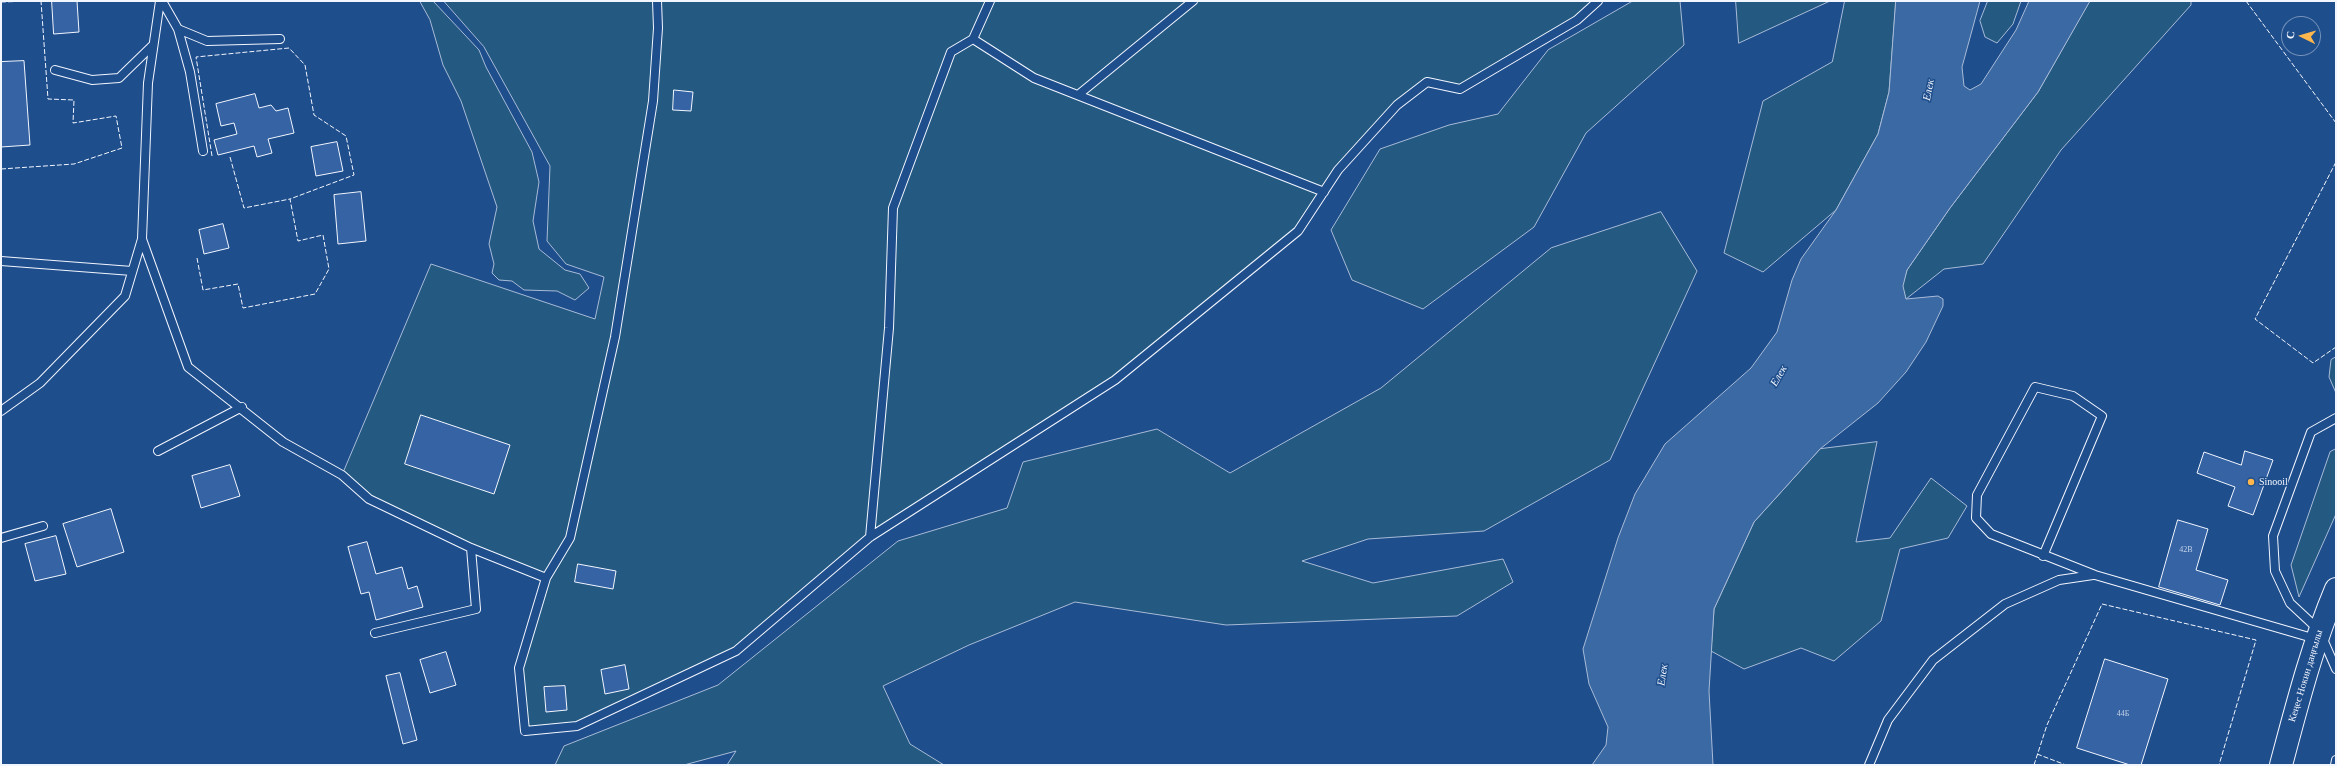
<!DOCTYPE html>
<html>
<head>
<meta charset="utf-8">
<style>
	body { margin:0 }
	#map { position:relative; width:2337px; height:766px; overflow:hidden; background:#1f4e8c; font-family:"Times New Roman",serif }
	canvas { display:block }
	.frame { position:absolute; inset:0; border:2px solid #f2f6ff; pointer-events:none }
	.north { position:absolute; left:2281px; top:16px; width:40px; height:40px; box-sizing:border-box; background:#1f4e8c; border:1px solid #7391ba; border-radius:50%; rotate:275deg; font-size:11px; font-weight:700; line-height:16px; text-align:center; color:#f2f6ff }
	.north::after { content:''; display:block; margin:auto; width:14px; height:18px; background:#ffb74d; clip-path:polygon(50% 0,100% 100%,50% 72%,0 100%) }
</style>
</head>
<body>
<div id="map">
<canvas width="2337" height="766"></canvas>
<div class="frame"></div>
<div class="north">С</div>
</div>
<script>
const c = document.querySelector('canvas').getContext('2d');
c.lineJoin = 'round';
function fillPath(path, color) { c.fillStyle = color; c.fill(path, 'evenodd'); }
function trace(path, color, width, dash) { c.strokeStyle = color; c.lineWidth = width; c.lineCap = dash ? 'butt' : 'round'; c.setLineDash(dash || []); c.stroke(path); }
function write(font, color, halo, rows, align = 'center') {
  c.font = font + ' "Times New Roman",serif'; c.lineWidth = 3; c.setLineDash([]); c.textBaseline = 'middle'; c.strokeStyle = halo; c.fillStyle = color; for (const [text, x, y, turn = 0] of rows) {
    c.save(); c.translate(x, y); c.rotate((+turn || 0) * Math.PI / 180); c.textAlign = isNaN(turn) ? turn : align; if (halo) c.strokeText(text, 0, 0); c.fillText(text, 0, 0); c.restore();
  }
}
const green = new Path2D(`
	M420 1H433L479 50 486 67 532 152 539 182 533 221 539 249 565 270 580 274 589 288 575 300 557 291 524 290 512 281 499 280 492 273 494 264 489 244 497 207 461 101 443 65 430 20Z
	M444 1H1598L1577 20 1460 89 1427 82 1397 105 1338 170 1298 231 1115 380 870 537 736 651 577 726 525 731 519 668 546 578 369 499 342 475 431 264 595 319 604 277 566 264 547 241 550 166 484 47Z
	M1633 1H1680L1684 45 1586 133 1534 227 1423 309 1352 280 1331 230 1380 149 1449 125 1498 114 1548 50Z
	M1736 1H1830L1739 43Z
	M1845 1H1896L1889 92 1878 134 1836 210 1763 272 1724 253 1763 101 1832 62Z
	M1988 1H2021L2013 24 1997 43 1985 37 1980 21Z
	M2090 1H2191V5L2061 150 1983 264 1944 269 1906 299 1902 286 1907 270 1950 208 2038 92Z
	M1661 212 1697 271 1610 460 1484 531 1368 539 1302 561 1373 583 1503 559 1513 582 1457 616 1226 625 1075 602 969 645 883 686 910 744 944 765H727L736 751 684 765H555L564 746 718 685 898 541 1007 508 1023 462 1157 429 1230 473 1381 388 1551 248Z
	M2336 357V393L2329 377 2331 360Z
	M1877 442 1856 542 1890 538 1931 478 1967 506 1948 538 1900 549 1881 621 1834 661 1801 648 1744 669 1711 651 1714 609 1754 522 1820 449Z
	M2336 449V514L2299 597 2291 565 2330 452Z`);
fillPath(green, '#245a82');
trace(green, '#a8bbd7', 1);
const water = new Path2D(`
	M1896 1H1980L1962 67 1964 86 1970 90 1981 84 2016 30 2029 1H2090L2038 92 1950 208 1907 270 1903 286 1906 299 1938 296 1943 299V306L1926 342 1906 372 1878 403 1820 449 1754 522 1714 609 1709 691 1713 765H1592L1606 745 1608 727 1589 684 1583 649 1618 538 1635 494 1665 444 1751 368 1777 332 1792 280 1801 259 1836 210 1878 134 1889 92Z`);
fillPath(water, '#3b69a3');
trace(water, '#a8bbd7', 1);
const building = new Path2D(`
	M52 1H77L79 32 54 34Z
	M24 61 30 145 1 147V62Z
	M674 90 693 92 691 111 673 110Z
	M255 94 259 108 271 105 276 111 288 108 294 133 268 139 272 153 257 157 254 146 218 155 214 140 237 134 234 123 221 126 216 104Z
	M337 142 343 171 316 176 311 147Z
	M361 192 366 241 338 244 334 195Z
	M223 224 229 248 204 254 199 230Z
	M421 415 510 445 494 494 405 464Z
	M2245 451 2273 460 2253 515 2228 506 2235 487 2197 473 2204 452 2241 465Z
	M230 465 240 496 201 508 192 476Z
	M111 509 124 552 77 567 63 524Z
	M2178 520 2208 529 2196 570 2228 580 2220 605 2159 587Z
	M56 536 66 574 35 581 25 544Z
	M367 542 376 574 402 567 408 589 417 586 423 607 376 620 369 592 361 594 348 547Z
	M578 564 616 571 613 589 575 582Z
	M446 652 456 685 430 693 420 660Z
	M2105 659 2168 679 2141 765H2130L2077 748Z
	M625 665 629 689 605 694 601 670Z
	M400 673 417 740 403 744 386 676Z
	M565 686 567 710 546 712 544 687Z`);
fillPath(building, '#3563a3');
trace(building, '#f2f6ff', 1);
const service = new Path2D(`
	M160 1 148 83 142 239 188 367 283 442 342 475 369 499 471 548 546 578 519 668 525 731 577 726 736 651 870 537 1115 380 1298 231 1338 170 1397 105 1427 82 1460 89 1577 20 1598 1
	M162 1 178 29 190 72 203 151
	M178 29 207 41 280 39
	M973 39 1034 78 1324 192
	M55 70 92 80 119 78 153 45
	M1078 95 1193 1
	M1 261 132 271
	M1 411 40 383 125 296 142 239
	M2336 418 2311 432 2273 536 2275 571 2290 603 2319 630 2336 669
	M158 451 242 407
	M870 537 889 328 893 208 951 52 973 39 990 1
	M1 538 43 526
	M2043 556 2102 416 2073 396 2035 387 1977 495 1976 518 1991 534 2095 575 2316 639
	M546 578 570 538 615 337 653 101 658 28 657 1
	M375 633 476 609 471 548
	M1869 765 1888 720 1933 660 2005 604 2059 580 2093 575
	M2335 765 2336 760`);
const trunk = new Path2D(`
	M2281 765C2297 705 2312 646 2336 589`);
trace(service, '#f2f6ff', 10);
trace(trunk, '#f2f6ff', 24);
trace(service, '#1f4e8c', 8);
trace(trunk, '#1f4e8c', 22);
trace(new Path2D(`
	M2246 1 2336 123
	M1 2 31 1
	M230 157 244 208 290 199
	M2336 162 2255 319 2313 363 2336 347
	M1 169 74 164 122 148 116 116 73 123 74 100 48 99 41 1
	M197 258 203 290 238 284 243 308 315 294 329 269 323 235 298 241 290 199 354 175 346 136 314 115 305 65 289 48 196 57 212 156
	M2037 754 2066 765
	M2034 765 2047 725 2102 604 2256 640 2219 765`), '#f2f6ff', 1, [5, 2]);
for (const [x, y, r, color] of [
	[2251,482,4,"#ffb74d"]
]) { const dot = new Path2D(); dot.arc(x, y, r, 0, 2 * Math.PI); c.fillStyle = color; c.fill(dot); trace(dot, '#1f4e8c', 1.5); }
write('8px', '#c3d1e8', null, [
	["42В",2186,550],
	["44Б",2123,714]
]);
write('10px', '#f2f6ff', '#1f4e8c', [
	["Sinooil",2259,482]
], 'left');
write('10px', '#f2f6ff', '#1f4e8c', [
	["Кеңес Нокин даңғылы",2306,676,-73]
]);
write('italic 11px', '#f2f6ff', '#1f4e8c', [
	["Елек",1929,90,-79],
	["Елек",1779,376,-60],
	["Елек",1663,675,-82]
]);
</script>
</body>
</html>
